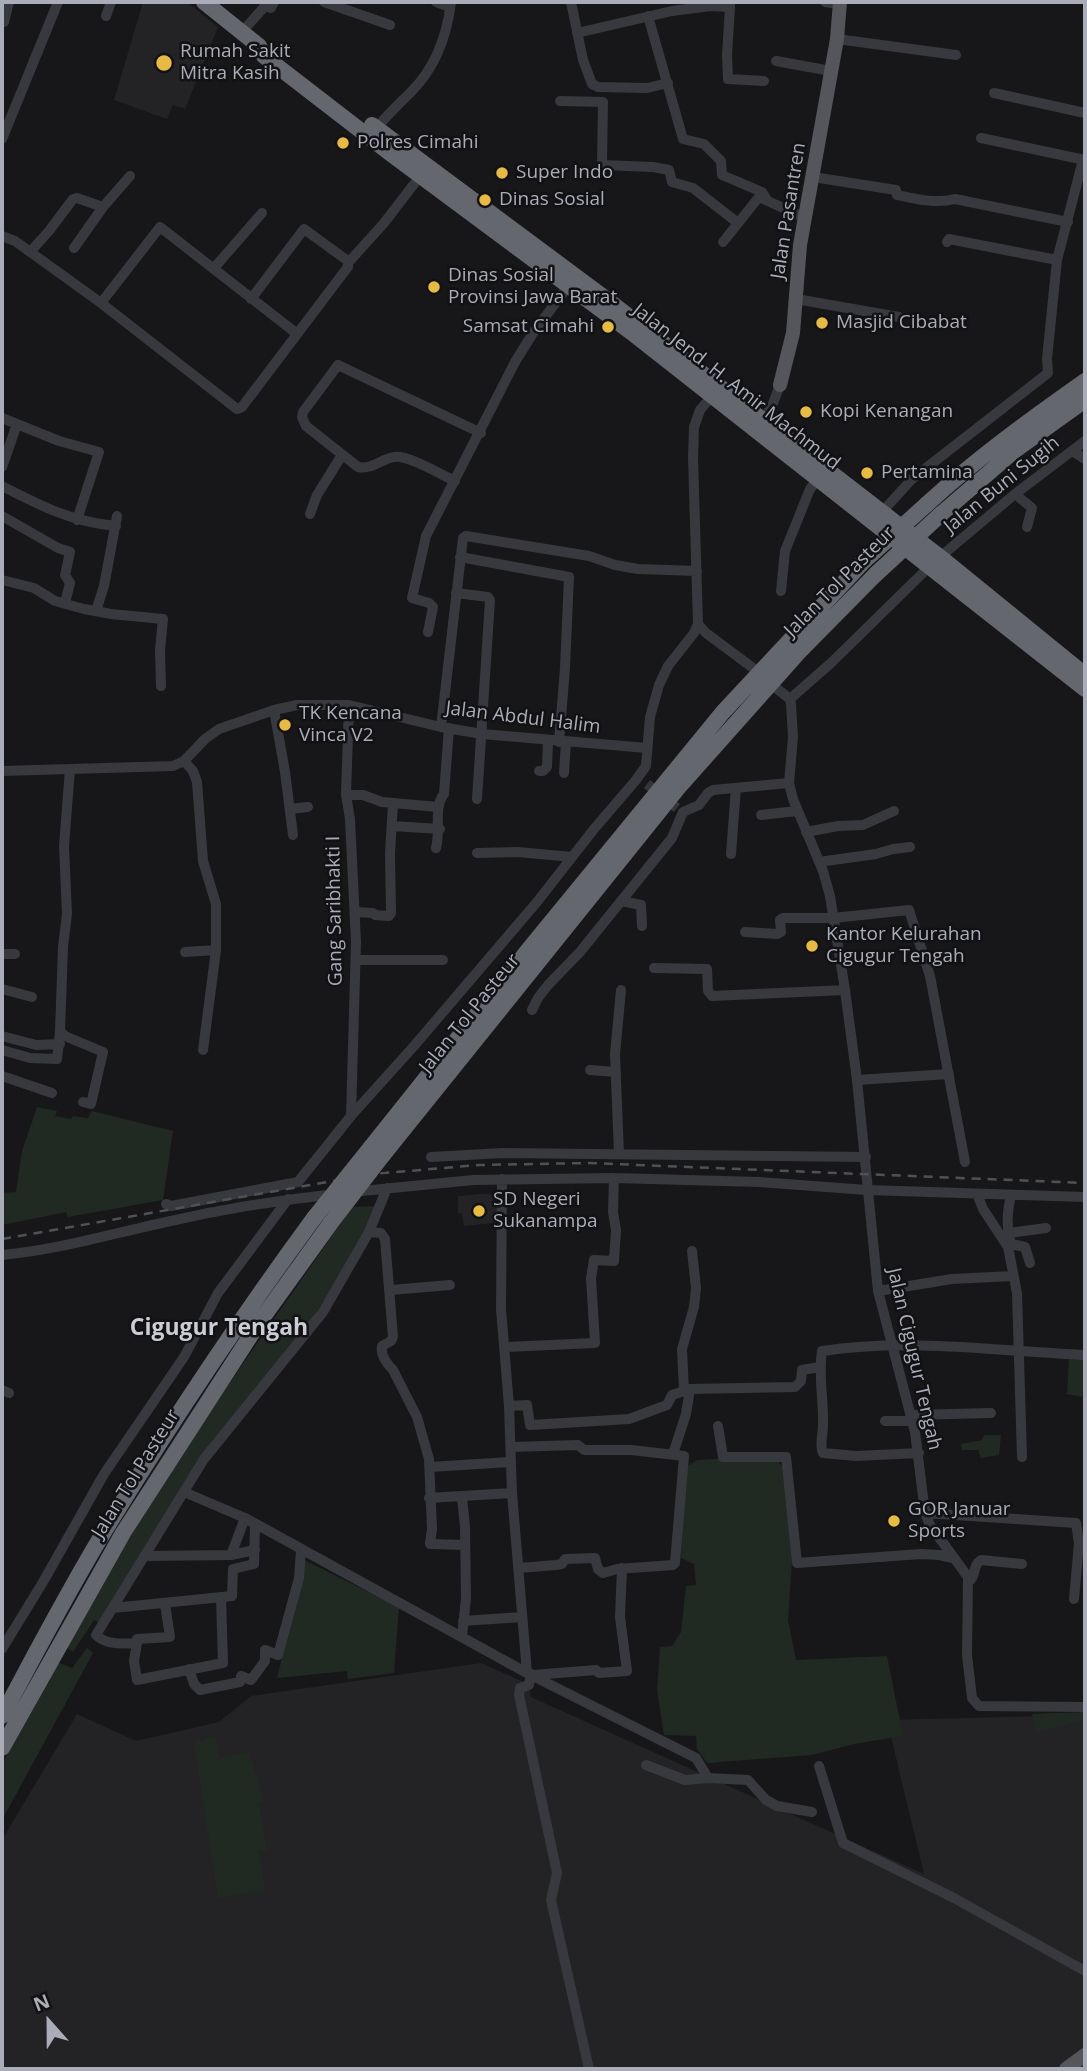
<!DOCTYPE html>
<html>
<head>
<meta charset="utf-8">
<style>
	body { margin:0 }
	#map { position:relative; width:1087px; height:2071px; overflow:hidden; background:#171719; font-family:"Open Sans",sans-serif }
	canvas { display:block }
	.frame { position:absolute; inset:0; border:4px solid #aaadb8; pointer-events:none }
	.north { position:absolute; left:14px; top:1987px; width:70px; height:70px; -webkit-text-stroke:5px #121214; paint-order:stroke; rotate:339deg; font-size:19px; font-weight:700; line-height:28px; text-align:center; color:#aaadb8 }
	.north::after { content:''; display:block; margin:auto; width:24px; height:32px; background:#aaadb8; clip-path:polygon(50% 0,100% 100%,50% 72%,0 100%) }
</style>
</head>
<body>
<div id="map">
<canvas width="1087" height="2071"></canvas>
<div class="frame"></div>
<div class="north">N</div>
</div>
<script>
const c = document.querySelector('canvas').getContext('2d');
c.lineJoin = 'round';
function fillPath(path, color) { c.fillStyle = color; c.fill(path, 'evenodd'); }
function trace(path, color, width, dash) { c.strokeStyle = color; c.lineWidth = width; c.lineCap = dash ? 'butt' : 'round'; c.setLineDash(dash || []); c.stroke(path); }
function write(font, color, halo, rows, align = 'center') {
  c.font = font + ' "Open Sans",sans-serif'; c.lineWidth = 5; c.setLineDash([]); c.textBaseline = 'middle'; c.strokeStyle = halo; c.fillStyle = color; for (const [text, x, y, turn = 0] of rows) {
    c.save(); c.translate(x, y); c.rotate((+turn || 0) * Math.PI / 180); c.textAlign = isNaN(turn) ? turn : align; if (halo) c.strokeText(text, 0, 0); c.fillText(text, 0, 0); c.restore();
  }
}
fillPath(new Path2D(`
	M143 2H187L218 27 185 109 173 105 167 119 114 100Z
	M480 1194H500L501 1222 464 1226 462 1213H458V1196Z
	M481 1663 528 1684 531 1697 924 1874 887 1720 1085 1715V2069H2V1840L77 1714 136 1741 219 1722 251 1696Z`), '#232326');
fillPath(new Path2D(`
	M37 1107 57 1111 55 1116 71 1119 73 1116 88 1118 92 1111 173 1131 163 1200 68 1217 66 1212 2 1225 3 1193 16 1192 22 1151Z
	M377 1206 363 1237 315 1315 273 1366 99 1623 94 1620 73 1652 64 1646 180 1454 352 1207Z
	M1085 1357V1382L1082 1397 1067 1394 1069 1358Z
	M984 1435H1001L999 1455 981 1458 978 1450H962L961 1444 982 1440Z
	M739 1458H776L782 1467 792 1561 788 1620 796 1660 887 1656 903 1736 854 1744 812 1755 707 1763 697 1749 696 1736 664 1735 657 1690 660 1647 672 1646 681 1632 686 1586 696 1585 694 1564 681 1558 684 1468 697 1460Z
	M302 1559 399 1607 394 1673 348 1679 347 1671 277 1678 302 1578Z
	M87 1648 93 1653 2 1820V1764L57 1662 72 1668Z
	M1085 1712V1720L1037 1732 1032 1714Z
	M215 1736 220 1758 249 1752 264 1801 259 1803 267 1850H259L265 1891 218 1898 194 1743Z`), '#212923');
trace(new Path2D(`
	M647 784 677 808`), '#343539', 10, [10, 5]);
trace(new Path2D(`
	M324 2 390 25
	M436 2 450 7
	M571 2 583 60 592 84 598 87 647 88 668 83
	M825 2 840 4
	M730 7 727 55 728 79 764 81
	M106 16 111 2
	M648 16 683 139 704 144 721 161 722 175 762 192 767 200
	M4 22 9 2
	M242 32 265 6 271 8 274 2
	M577 33 672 11 710 6 730 7V2
	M837 39 956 55
	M776 61 831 71
	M994 93 1085 113
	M560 101 603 102 602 165 653 167 669 170 672 182 693 188 738 223
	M376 129C387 115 398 105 411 92 435 68 447 36 451 2
	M981 138 1085 160
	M2 139 58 2
	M813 177 896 190 897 195C916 199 936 204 955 199L1068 222
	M2 236 15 241 101 303 237 409 242 407 341 276 348 267V261L304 229 251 299
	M723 242 759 197 805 218
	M947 242 949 239 1057 260
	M74 248 103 207
	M30 252 49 231 73 199 77 198 103 207 130 176
	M348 263 384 223 424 171
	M214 268 262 213
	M796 299 899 317
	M101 303 160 227 296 333
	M2 418 59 441 99 452 77 520
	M762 421 772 406 780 385
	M1072 451 1085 459
	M2 467 17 424
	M455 481C441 475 409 455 394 457 381 459 372 470 358 467L306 426 302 417 303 412 338 365 481 433
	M2 486C41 506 72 522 116 526
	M1015 494 1032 508 1027 527
	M882 512 912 479 1048 373 1047 359 1057 260 1083 160
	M310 514 317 495 342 455
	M2 516 58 548 70 552 65 575 70 583 65 603
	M460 557 569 577 565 668 559 742
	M940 557 1015 494 1085 441
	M2 580 34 588 55 601 84 609 111 614 163 619 160 650 161 686
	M781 591 785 551 810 489 819 478
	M456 593 488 597 490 600 477 799
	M96 611 104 586 117 516
	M698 624 706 633 753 668
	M428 632 433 607 429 603 412 598 426 536 515 362 533 333 569 285
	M776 688 790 699 791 704 793 737 789 783 793 799 823 871 830 896 845 990 857 1080 878 1291 915 1432 925 1513 930 1525 968 1577 967 1655 972 1698 979 1706 1085 1707
	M790 699 831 663 930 566
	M349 705 346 795 350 819 356 942 351 1116
	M274 710 285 772 293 835
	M441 727 463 538 466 536 589 556 615 565 638 569 697 571
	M184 761 193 771 197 782 203 861 216 904V950L203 1050
	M70 769 64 846 67 914 63 947 60 1031 65 1036 103 1052 91 1104 83 1102
	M2 771 173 766 184 761 205 739 219 729 274 710 297 705H349L441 727 482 734 647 748
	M539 771H543L547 767 548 741
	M564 773 566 742
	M346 795H363L382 802 438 807
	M290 809 308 807
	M761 815 797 811
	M392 826 440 829
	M806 832 838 826 863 825 894 811
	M436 848C441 831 433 807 444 794L449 728
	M477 853 518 852 572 857
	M731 854 736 788
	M819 862 876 854 893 849 910 847
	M621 901 641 905 642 926
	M355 912 373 913 375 915 389 916 391 913 390 853 393 804
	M745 932 777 934 781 932 780 920 783 918H833L909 910 930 976 965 1162
	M185 952 216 950
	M2 954H15
	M356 960H443
	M654 968 707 969 708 991 712 996 845 990
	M2 989 32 997
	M532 1010 538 998 548 985 580 952 672 838 683 812 699 805 708 793 713 790 789 783
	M2 1036 36 1045 60 1044
	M2 1050 30 1058 57 1059 60 1032
	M590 1070 616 1072
	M2 1076 52 1093
	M857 1080 949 1074
	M619 1154 615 1054 621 990
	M431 1157 503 1153 866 1157
	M502 1179 501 1309 509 1406 512 1493 527 1673
	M352 1192 473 1180 614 1178 759 1182 867 1190 1085 1197
	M977 1194 983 1209 1008 1247 1017 1293 1022 1457
	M1011 1195C1007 1213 1006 1227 1011 1244L1025 1247 1030 1263
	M166 1204 171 1206 298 1182 351 1116 414 1046 537 902 594 829 636 780 646 766 650 717 659 685 668 666 694 633 698 624 693 458 694 427 700 410 712 396
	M369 1232 381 1233 385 1239 393 1337 391 1341 382 1346C380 1355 387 1364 393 1370L417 1417 429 1459 432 1529 430 1544 465 1545
	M1009 1233 1046 1228
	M2 1255C57 1250 111 1234 166 1222 222 1209 279 1200 336 1194
	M391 1290 450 1285
	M878 1291 952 1279 1013 1276
	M506 1347 595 1343 591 1278 594 1260 614 1261 616 1230 613 1212 614 1178
	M2 1390 9 1393
	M684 1391 682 1349 694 1307 696 1288 692 1251
	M509 1406 527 1405 530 1425 629 1419 667 1405 672 1395 690 1389 795 1387 801 1381 802 1370 820 1367
	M911 1415 991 1413
	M885 1421H913
	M718 1426 723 1457H786L797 1563 921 1554 939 1555 953 1558
	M511 1447 578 1445 584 1450H631L684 1456 675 1563 673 1565 617 1569 603 1573 598 1569 595 1558 565 1559 562 1564 556 1565 519 1568
	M919 1453 856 1456 823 1453C819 1445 823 1435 823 1426 824 1401 818 1376 822 1351 909 1338 998 1351 1085 1355
	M673 1454 686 1414 690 1389
	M430 1467 510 1462
	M184 1492 245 1518 527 1673 696 1758 708 1778
	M462 1497 465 1527 466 1598 462 1637
	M429 1498 512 1493
	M925 1513 1076 1523 1079 1543 1074 1599
	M231 1555 245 1518
	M146 1556 231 1555 255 1550
	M968 1582C977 1577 972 1565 981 1560L1022 1564
	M221 1597 223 1663 137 1680 134 1661 137 1643C123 1644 106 1645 96 1635L204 1459 323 1312 369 1232 387 1188
	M113 1608 232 1596 233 1569 254 1564 255 1524
	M463 1621 522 1617
	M137 1643V1639L170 1637 165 1604
	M2 1649 43 1582 104 1474 184 1357 218 1293 288 1199
	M189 1669 194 1684 200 1690 240 1682 241 1676 251 1680 265 1661V1650L278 1655 299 1578 301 1550
	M531 1674 529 1685 520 1688 519 1695 557 1873 551 1900 589 2069
	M533 1675 596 1670 599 1673 627 1671 620 1617 622 1568
	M646 1765 685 1780 708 1778 748 1780 766 1800 777 1806 812 1812
	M819 1766 843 1843 954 1898 1085 1971`), '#38393e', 10);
trace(new Path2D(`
	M780 385 793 333 800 245 837 39 840 2
	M1066 2069 1085 2055`), '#54565c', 14);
trace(new Path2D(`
	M204 2 259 46 264 56 391 154 631 332 1085 689
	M372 125 610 302 940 557 1085 675
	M927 504C976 459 1031 419 1085 381
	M941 514 1014 451 1085 400
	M371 1147 529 949 723 712 864 561
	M383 1155 678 788 799 652 876 574
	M2 1716C37 1651 71 1585 110 1522 174 1418 242 1316 314 1218
	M2 1748 123 1533 258 1324 330 1224`), '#65676e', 16);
trace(new Path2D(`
	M2 1239 373 1174 479 1165 589 1163 1085 1183`), '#4f5157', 2.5, [9, 7]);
trace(new Path2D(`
	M864 561 927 504
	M876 574 941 514
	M314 1218 371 1147
	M330 1224 383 1155`), '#65676e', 16);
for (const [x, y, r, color] of [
	[164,63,9,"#e7bb41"],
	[343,143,7,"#e7bb41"],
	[502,173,7,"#e7bb41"],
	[485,200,7,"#e7bb41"],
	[434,287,7,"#e7bb41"],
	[822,323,7,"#e7bb41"],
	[608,327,7,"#e7bb41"],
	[806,412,7,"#e7bb41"],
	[867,473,7,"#e7bb41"],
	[285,725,7,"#e7bb41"],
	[812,946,7,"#e7bb41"],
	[479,1211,7,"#e7bb41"],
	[894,1521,7,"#e7bb41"]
]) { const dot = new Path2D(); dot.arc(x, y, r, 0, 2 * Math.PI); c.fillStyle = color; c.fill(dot); trace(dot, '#121214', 2.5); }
write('19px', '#aaadb8', '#121214', [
	["Rumah Sakit",180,52],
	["Mitra Kasih",180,74],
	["Polres Cimahi",357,143],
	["Super Indo",516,173],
	["Dinas Sosial",499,200],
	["Dinas Sosial",448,276],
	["Provinsi Jawa Barat",448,298],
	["Masjid Cibabat",836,323],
	["Samsat Cimahi",594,327,"right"],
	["Kopi Kenangan",820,412],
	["Pertamina",881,473],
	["TK Kencana",299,714],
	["Vinca V2",299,736],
	["Kantor Kelurahan",826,935],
	["Cigugur Tengah",826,957],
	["SD Negeri",493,1200],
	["Sukanampa",493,1222],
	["GOR Januar",908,1510],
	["Sports",908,1532]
], 'left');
write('19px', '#aaadb8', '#121214', [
	["Jalan Pasantren",789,211,-81],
	["Jalan Jend. H. Amir Machmud",736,387,38],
	["Jalan Buni Sugih",1002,485,-39],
	["Jalan Tol Pasteur",840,582,-45],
	["Jalan Abdul Halim",523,718,7],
	["Gang Saribhakti I",335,911,-91],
	["Jalan Tol Pasteur",470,1014,-51],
	["Jalan Cigugur Tengah",914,1359,77],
	["Jalan Tol Pasteur",136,1474,-58]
]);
write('bold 23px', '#cbcdd4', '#121214', [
	["Cigugur Tengah",219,1328]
]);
</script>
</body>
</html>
